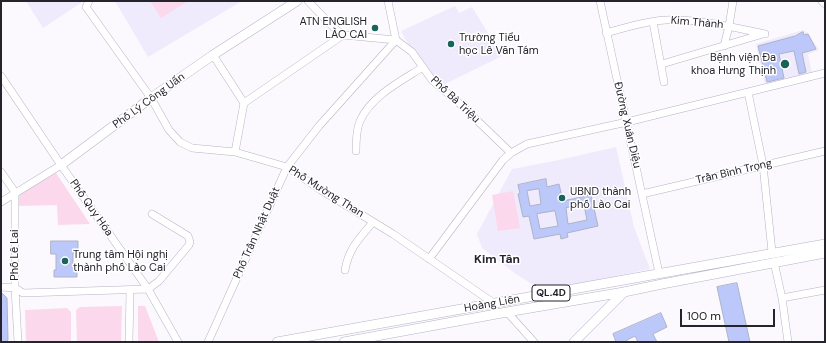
<!DOCTYPE html>
<html>
<head>
<meta charset="utf-8">
<style>
	body { margin:0 }
	#map { position:relative; width:826px; height:343px; overflow:hidden; background:#fbf9fe; font-family:"DM Sans",sans-serif }
	canvas { display:block }
	.frame { position:absolute; inset:0; border:2px solid #25232b; pointer-events:none }
	.scale { position:absolute; left:680px; top:309px; width:95px; height:18px; box-sizing:border-box; border:2px solid #25232b; border-top:0; padding-left:5px; font-size:12px; line-height:14px; white-space:nowrap; color:#25232b; -webkit-text-stroke:3px #fff; paint-order:stroke }
</style>
</head>
<body>
<div id="map">
<canvas width="826" height="343"></canvas>
<div class="frame"></div>
<div class="scale">100 m</div>
</div>
<script>
const c = document.querySelector('canvas').getContext('2d');
c.lineJoin = 'round';
function fillPath(path, color) { c.fillStyle = color; c.fill(path, 'evenodd'); }
function trace(path, color, width, dash) { c.strokeStyle = color; c.lineWidth = width; c.lineCap = dash ? 'butt' : 'round'; c.setLineDash(dash || []); c.stroke(path); }
function write(font, color, halo, rows, align = 'center') {
  c.font = font + ' "DM Sans",sans-serif'; c.lineWidth = 3; c.setLineDash([]); c.textBaseline = 'middle'; c.strokeStyle = halo; c.fillStyle = color; for (const [text, x, y, turn = 0] of rows) {
    c.save(); c.translate(x, y); c.rotate((+turn || 0) * Math.PI / 180); c.textAlign = isNaN(turn) ? turn : align; if (halo) c.strokeText(text, 0, 0); c.fillText(text, 0, 0); c.restore();
  }
}
fillPath(new Path2D(`
	M26 1H84L43 28Z
	M115 1H242L148 57Z
	M455 6 459 13 472 7 502 56 437 88 423 71 401 31Z
	M803 30 808 33 819 50 808 54 812 73 765 85 756 44Z
	M616 147 634 227 650 269 543 291 516 274 482 248 477 234 512 169 559 160Z`), '#efeafc');
fillPath(new Path2D(`
	M150 1H188L161 18Z
	M56 173 90 224 58 225 57 205 18 206 19 194Z
	M513 191 520 228 498 231 492 195Z
	M122 306 121 342H77L76 310 80 307Z
	M138 306H145L159 342H138Z
	M67 308 71 312V342H26L25 310Z`), '#fcd8ec');
const building = new Path2D(`
	M803 32 804 35 808 34 816 49 802 53 806 72 799 74 794 51 779 54 784 78 767 82 758 46 795 36Z
	M546 179 547 187 559 184 563 201 591 195 598 226 567 233 568 237 561 239 560 234 534 239 529 216 523 217 518 194 520 193 518 185ZM539 189 541 204 530 206 527 191ZM584 205 587 220 568 224 566 208ZM555 211 558 226 540 229 537 214Z
	M51 241H78V253H73V267H77V277H54V270H56V254H51Z
	M737 283 750 342H729L717 287Z
	M1 292 7 298 8 340 6 342H1Z
	M661 313 667 327 653 334 657 342H638L635 336 627 340V342H616L613 334Z`);
fillPath(building, '#bcc8fa');
trace(building, '#aeb3c7', 1);
const minor = new Path2D(`
	M89 1 86 7 151 98 169 130 180 142 192 148 235 152 287 167 321 190 393 234 495 304
	M308 1 332 26 343 35 396 40
	M388 1 396 40 412 52 432 80 459 103 511 153
	M600 1 659 273
	M653 22 664 82
	M606 33C627 27 657 18 679 20 708 21 736 28 765 34
	M724 46 729 26 733 1
	M213 55 244 103
	M662 64 763 34
	M1 76 61 165 148 289 178 342
	M748 92 763 165 772 252
	M356 151C356 141 356 130 360 121 371 96 401 81 423 67
	M235 152 244 103 343 35
	M1 172 15 192V288L18 342
	M642 194 825 151
	M1 202 61 165
	M429 259 503 160 511 153 527 144 627 122 825 73
	M774 262 782 298 788 342
	M345 270C349 248 359 239 373 222
	M1 287 15 288 23 293 148 289 159 281 189 245 190 242 188 236 152 214
	M782 298 825 290
	M507 312 534 342
	M129 342 130 291
	M208 342 287 167 319 126 396 40`);
const major = new Path2D(`
	M823 1 825 3
	M61 165 151 98 213 55 297 1
	M277 342 825 244
	M344 342 507 312 624 292 662 284 825 253
	M574 342 624 292`);
trace(minor, '#b7b2c6', 8);
trace(major, '#b7b2c6', 10);
trace(minor, '#fff', 7);
trace(major, '#fff', 9);
for (const [x, y, r, color] of [
	[375,28,4,"#196359"],
	[451,44,4,"#196359"],
	[785,64,5,"#196359"],
	[562,198,4,"#196359"],
	[65,261,4,"#196359"]
]) { const dot = new Path2D(); dot.arc(x, y, r, 0, 2 * Math.PI); c.fillStyle = color; c.fill(dot); trace(dot, '#fff', 1.5); }
for (const [x, y, w] of [
	[551,293,38]
]) { const box = new Path2D(); box.roundRect(x - w / 2, y - 8, w, 16, 3); c.fillStyle = '#fff'; c.fill(box); trace(box, '#25232b', 1); }
write('bold 10px', '#25232b', null, [
	["QL.4D",551,293]
]);
write('11px', '#25232b', '#fff', [
	["ATN ENGLISH",367,22,"right"],
	["LÀO CAI",367,35,"right"],
	["Trường Tiểu",459,38],
	["học Lê Văn Tám",459,51],
	["Bệnh viện Đa",776,58,"right"],
	["khoa Hưng Thịnh",776,71,"right"],
	["UBND thành",570,192],
	["phố Lào Cai",570,205],
	["Trung tâm Hội nghị",73,255],
	["thành phố Lào Cai",73,268]
], 'left');
write('11px', '#25232b', '#fff', [
	["Kim Thành",697,23,5],
	["Phố Bà Triệu",455,100,43],
	["Phố Lý Công Uẩn",149,101,-36],
	["Đường Xuân Diệu",627,125,77],
	["Trần Bình Trọng",734,172,-13],
	["Phố Mường Than",326,192,32],
	["Phố Quy Hóa",91,208,55],
	["Phố Trần Nhật Duật",257,233,-66],
	["Phố Lê Lai",15,255,-90],
	["Hoàng Liên",492,304,-10]
]);
write('bold 12px', '#25232b', '#fff', [
	["Kim Tân",497,260]
]);
</script>
</body>
</html>
